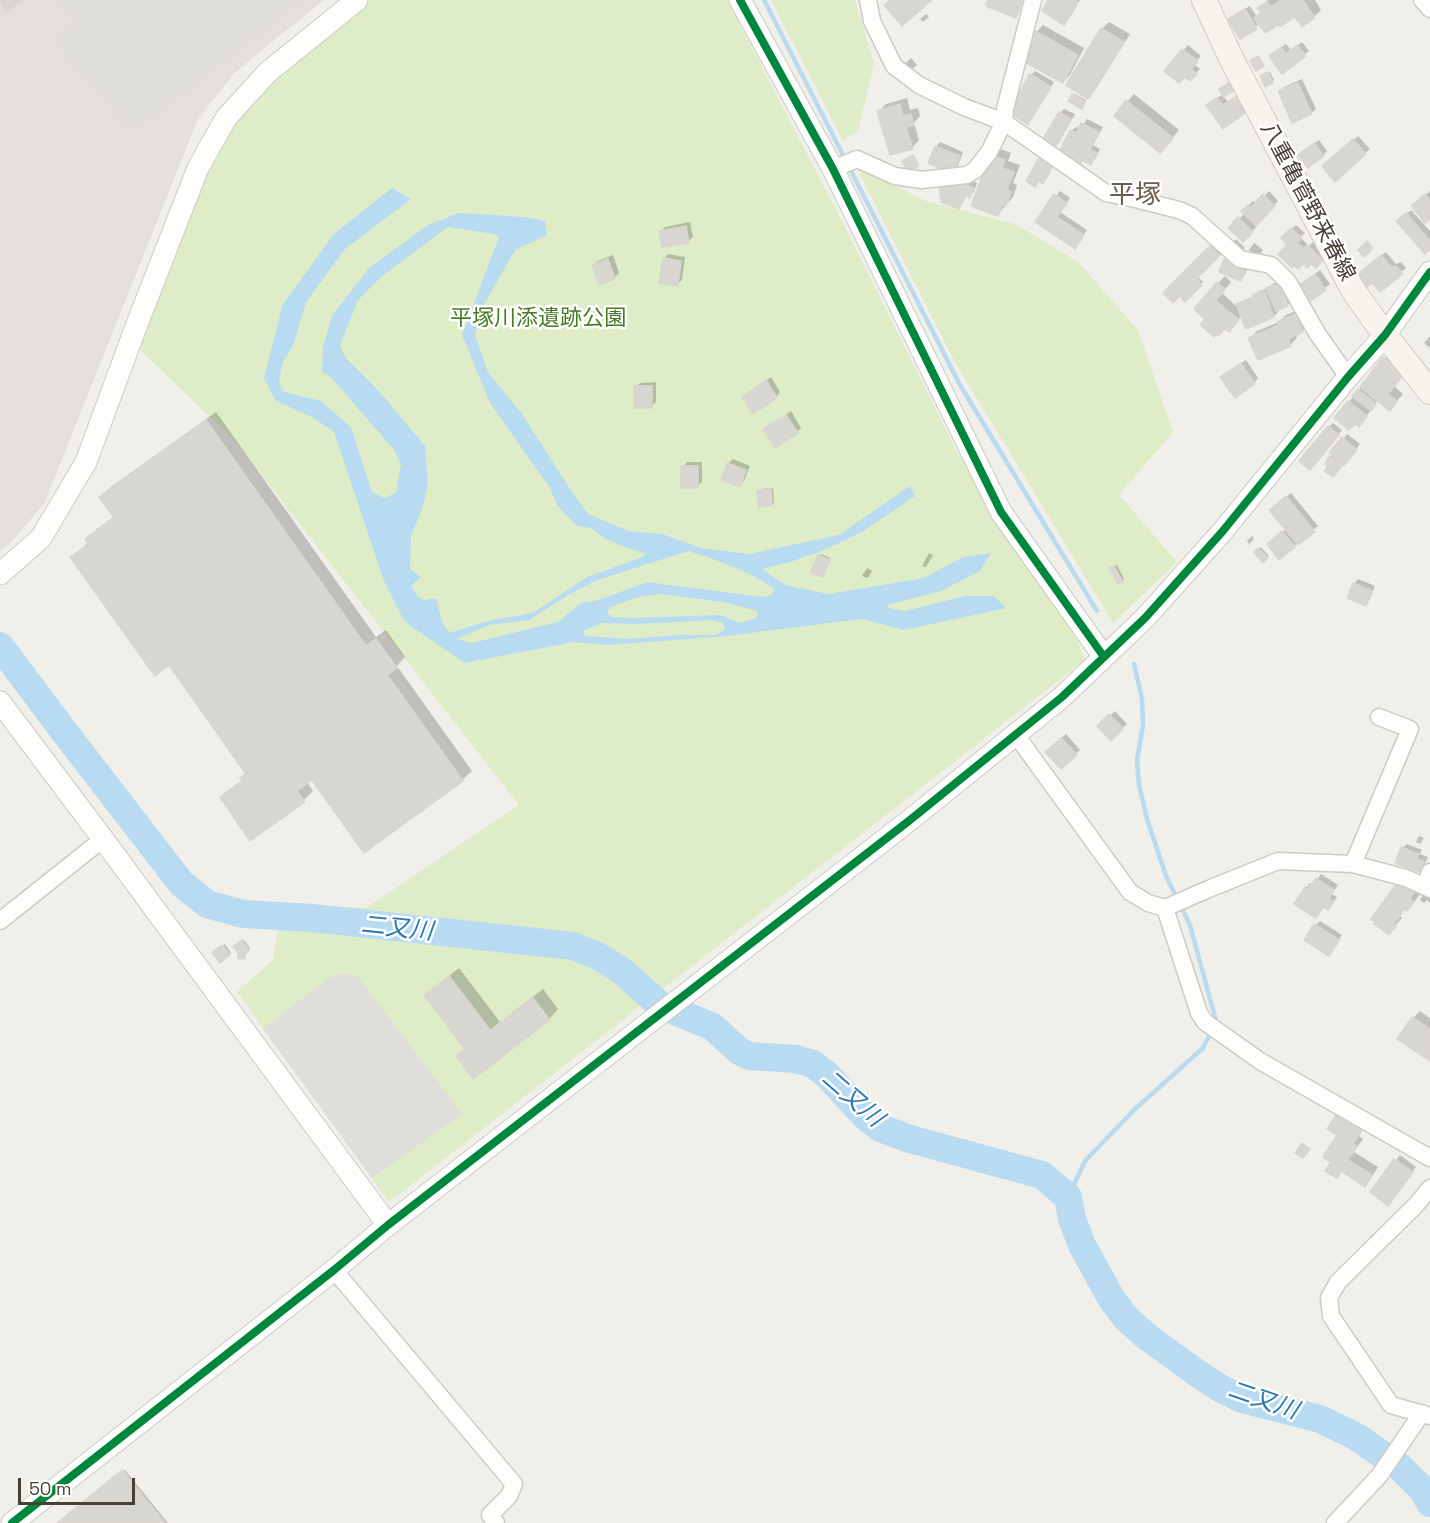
<!DOCTYPE html>
<html>
<head>
<meta charset="utf-8">
<style>
	body { margin:0 }
	#map { position:relative; width:1430px; height:1523px; overflow:hidden; background:#f0efea; font-family:"Space Grotesk",sans-serif }
	canvas { display:block }
	.scale { position:absolute; left:18px; top:1478px; width:117px; height:27px; box-sizing:border-box; border:3px solid #474035; border-top:0; padding-left:8px; font-size:18px; line-height:21px; white-space:nowrap; color:#474035; -webkit-text-stroke:4px #fff; paint-order:stroke }
</style>
</head>
<body>
<div id="map">
<canvas width="1430" height="1523"></canvas>
<div class="scale">50 m</div>
</div>
<script>
const c = document.querySelector('canvas').getContext('2d');
c.lineJoin = 'round';
function fillPath(path, color) { c.fillStyle = color; c.fill(path, 'evenodd'); }
function trace(path, color, width, dash) { c.strokeStyle = color; c.lineWidth = width; c.lineCap = dash ? 'butt' : 'round'; c.setLineDash(dash || []); c.stroke(path); }
function write(font, color, halo, rows, align = 'center') {
  c.font = font + ' "Space Grotesk","Noto Sans JP",sans-serif'; c.lineWidth = 5; c.setLineDash([]); c.textBaseline = 'middle'; c.strokeStyle = halo; c.fillStyle = color; for (const [text, x, y, turn = 0] of rows) {
    c.save(); c.translate(x, y); c.rotate((+turn || 0) * Math.PI / 180); c.textAlign = isNaN(turn) ? turn : align; if (halo) c.strokeText(text, 0, 0); c.fillText(text, 0, 0); c.restore();
  }
}
fillPath(new Path2D(`
	M0 0H324L234 73 197 121 45 502 11 543 0 551Z`), '#e3e0db');
fillPath(new Path2D(`
	M371 0H727L847 231 955 448 1077 640 1085 660 389 1202 237 992 273 960 282 904 366 908 519 805 235 441 138 348 207 171 237 121 271 79Z
	M771 0H855L874 63 858 131 843 141Z
	M856 167 928 202 1015 224 1078 262 1138 330 1173 432 1119 495 1177 562 1113 623 955 362Z`), '#deecc8');
fillPath(new Path2D(`
	M67 0H298L133 128 59 42 81 22 63 3Z
	M343 973 358 977 462 1114 372 1178 263 1029 326 980Z`), '#e0deda');
fillPath(new Path2D(`
	M392 188 411 199 345 249 306 302 294 343 282 364 279 383 284 392 321 401 351 427 372 492 384 498 396 493 401 464 394 450 331 377 322 372 323 347 332 316 369 268 428 225 459 213 524 217 545 221 547 235 515 250 482 308 475 335 488 372 522 414 570 489 588 514 628 531 662 534 701 548 749 554 839 535 910 486 915 496 862 532 822 551 790 562 762 569 785 585 828 594 924 578 963 557 991 553 980 571 941 591 887 605 889 608 905 611 965 596H994L1006 608 904 630 862 619 727 636 608 645 573 642 465 663 412 627 403 619 384 581 334 432 314 418 276 401 264 378 283 304 334 234ZM448 227 494 234 499 237 462 335 490 403 550 488 557 505 577 526 591 528 604 538 627 548 644 553 645 556 587 577 533 613 488 621 449 633 441 619 437 600 431 598 425 601 418 597 411 586 421 577 410 569 411 536 423 506 428 484 425 446 378 390 345 357 340 345 358 300 382 276ZM688 551C719 560 747 571 774 588 774 595 768 596 762 597L647 582 599 600 581 603 558 622 472 643 456 639 489 625 529 620 568 595 598 580ZM660 594 723 602 758 611 756 618 741 623 720 615 635 618 612 617 607 614 610 607 639 597ZM711 620 723 623 725 629 715 635H681L627 639 585 636 583 631 603 623 639 624Z`), '#b8dbf1');
fillPath(new Path2D(`
	M1050 0H1080L1071 16 1064 23Z
	M1268 0H1315L1321 10 1314 17 1296 15 1279 22 1260 23 1241 37 1230 19 1234 15 1250 6 1257 17 1262 12 1259 8Z
	M926 14 929 17 923 22 920 19Z
	M1109 22 1130 34 1095 90 1088 97 1068 85 1102 29Z
	M1043 25 1084 48 1070 75 1063 82 1036 32Z
	M1302 42 1309 51 1282 72 1275 52 1286 44 1291 50Z
	M1188 45 1201 56 1194 64 1200 69 1190 79 1185 75 1166 70Z
	M911 58 917 65 909 72 903 66Z
	M1035 71 1054 82 1032 118 1028 122 1031 75Z
	M1270 72 1274 80 1266 85 1263 75Z
	M1302 79 1316 109 1311 113 1280 92 1284 87Z
	M1246 89 1223 126 1213 101 1223 94V96L1228 102Z
	M1075 94 1086 100 1083 106 1073 95Z
	M1134 94 1179 130 1167 144 1116 115Z
	M907 98 910 110 918 108 920 116 914 123 919 140 912 148 879 111 886 104Z
	M1064 109 1075 114 1059 142 1055 146 1060 113Z
	M1087 119 1103 127 1093 145 1100 149 1095 159 1091 163 1071 131 1076 127 1080 129Z
	M1358 136 1370 149 1365 153 1328 162Z
	M1319 140 1327 151 1323 155 1305 150Z
	M940 142 963 152 957 168 952 172 936 147Z
	M998 148 1011 153 1008 161 1020 165 1013 183 1017 185 1013 197 998 214 973 206Z
	M958 175 977 183 974 192 969 196 966 195 963 203 958 208 943 201 945 180Z
	M1060 191 1070 198 1060 212 1087 230 1079 242 1037 222Z
	M1269 191 1278 201 1255 225 1256 227 1243 240 1230 228 1245 213 1243 211 1253 201 1256 204Z
	M1430 191V217L1418 202Z
	M1411 210 1430 231V247L1398 221Z
	M690 222 693 237 688 241 661 231 665 227Z
	M1296 225 1305 233 1300 237 1309 246 1313 242 1326 255 1316 266 1283 238Z
	M1236 239 1245 248 1240 254 1230 245Z
	M1254 243 1263 250 1258 257 1249 250Z
	M1213 245 1221 253 1197 276 1203 282 1185 300 1180 294 1165 293Z
	M1386 252 1396 264 1401 262 1406 268 1380 290 1363 271Z
	M668 254 685 257 682 280 678 284 664 259Z
	M613 255 619 273 615 277 600 283 593 265 598 261Z
	M1230 255 1248 266 1245 275 1240 279 1225 260Z
	M1320 270 1330 284 1310 300 1304 282Z
	M1225 276 1231 282 1222 293 1236 306 1241 301V304L1260 296 1254 295 1258 291 1269 288 1272 284 1283 279 1292 301 1287 305 1277 309 1278 312 1274 316 1242 315 1235 323 1207 318 1218 283Z
	M1303 308 1310 324 1303 331 1296 334 1297 338 1290 345 1250 338 1257 331 1279 322 1286 315Z
	M1430 336V348L1424 343Z
	M1391 351 1410 366 1394 386 1403 394 1390 409 1370 393 1369 395 1377 402 1363 421 1349 402Z
	M1246 360 1258 378 1254 383 1227 373Z
	M771 377 780 392 776 397H744Z
	M656 382V402L651 406 635 387 640 383Z
	M791 411 801 428 797 432 765 429 770 425Z
	M216 412 376 637 386 630 405 657 397 666 472 771 462 780 313 778 307 782 313 791 304 800 221 797 231 788 243 780 247 773 169 663 72 557 89 542 87 539 97 529 115 516 101 497 111 487Z
	M1333 423 1342 430 1314 464 1329 427Z
	M1347 434 1360 444 1348 459 1343 462 1335 474 1330 466V457Z
	M733 459 750 466 744 481 740 485 728 464Z
	M687 462H702V482L697 486 683 467Z
	M773 488 774 503 772 505 759 491 761 489Z
	M1291 493 1318 526 1294 546 1273 540 1286 529 1275 506Z
	M1252 536 1254 539 1249 544 1247 541Z
	M1261 547 1269 556 1263 560 1256 552Z
	M929 553 933 555 926 567 922 566Z
	M821 554 830 558 824 573 819 556Z
	M1117 565 1124 579 1122 581 1113 567Z
	M867 568 872 571 868 578 862 576Z
	M1358 579 1375 586 1370 599 1366 604 1354 584Z
	M1115 711 1127 724 1111 739 1099 726Z
	M1066 734 1080 750 1061 767 1047 752Z
	M1419 836 1424 838 1420 844 1416 842Z
	M1407 844 1422 850 1420 854 1428 857 1424 866 1419 871 1402 848Z
	M1321 874 1338 885 1332 894 1337 897 1332 904 1324 906 1316 916 1296 904 1306 888 1310 883 1313 885Z
	M1400 881 1420 894 1414 902 1405 908 1400 916 1402 918 1389 933Z
	M1426 891H1430V903L1427 900 1424 903 1420 900Z
	M1320 921 1342 935 1329 954 1316 925Z
	M244 940 250 948 244 957 235 946Z
	M225 944 231 953 221 961 214 953Z
	M459 968 500 1022 543 989 558 1009 549 1019 466 1048 426 995 436 986Z
	M1420 1011 1430 1018V1059L1413 1018Z
	M1366 1125 1359 1136 1363 1139 1354 1152 1378 1167 1371 1178 1364 1185 1342 1171 1336 1177 1333 1162 1339 1135Z
	M1400 1155 1416 1167 1392 1199 1372 1192Z
	M125 1470 168 1523H59Z`), '#0003');
trace(new Path2D(`
	M764 0 960 385 1097 611
	M1134 664 1142 699 1143 725 1137 760 1139 785 1147 819 1166 876 1190 925 1216 1021 1214 1024
	M1068 1197 1085 1161 1135 1109 1203 1048 1211 1032`), '#b8dbf1', 4.5);
trace(new Path2D(`
	M0 646 63 730 181 883 207 904 243 914 312 918 573 946 598 956 622 971 660 1005 713 1027 739 1051 749 1056 796 1059 813 1064 828 1076 866 1117 880 1128 910 1139 1042 1175 1068 1197 1072 1219 1082 1245 1111 1298 1126 1318 1146 1336 1197 1373 1220 1388 1242 1399 1320 1419 1357 1437 1401 1468 1423 1490 1430 1503`), '#b8dbf1', 28);
const building = new Path2D(`
	M0 0H22L7 12 0 3Z
	M890 0H932L902 26 884 5Z
	M988 0H1023L1016 18 986 6Z
	M1048 0H1074L1078 2 1064 25 1042 11Z
	M1281 0H1303L1315 18 1302 27 1295 17 1280 27 1279 24 1265 33 1254 18 1261 13 1257 8 1267 2 1271 7Z
	M1245 9 1257 29 1240 39 1228 19Z
	M1101 28 1124 42 1088 99 1066 85Z
	M1035 31 1078 55 1063 83 1019 59Z
	M1297 45 1306 56 1282 74 1269 56 1281 47 1286 54Z
	M1182 49 1198 61 1191 69 1197 74 1190 81 1185 77 1179 83 1164 71Z
	M1258 56 1264 66 1256 71 1250 61Z
	M1268 72 1273 83 1265 87 1260 76Z
	M1030 74 1051 87 1028 124 1008 112Z
	M1235 79 1240 87 1223 97 1219 89Z
	M1298 83 1312 114 1292 123 1278 91Z
	M1241 93 1252 108 1223 129 1206 105 1217 98 1223 105Z
	M1072 94 1085 102 1082 109 1068 101Z
	M1126 100 1173 138 1160 153 1114 116Z
	M900 104 903 116 911 114 914 125 906 127 913 149 890 155 877 111Z
	M1059 112 1071 119 1055 148 1042 141Z
	M1081 123 1099 132 1090 150 1097 153 1091 165 1082 160 1081 163 1059 152 1070 130 1076 133Z
	M1353 139 1366 154 1335 182 1322 166Z
	M1314 143 1324 156 1308 168 1298 155Z
	M935 146 960 156 952 174 928 163Z
	M913 155 919 166 908 172 902 161Z
	M990 155 1005 160 1002 168 1014 172 1007 190 1011 192 1006 206 1002 205 998 216 971 206Z
	M1039 158 1053 166 1043 184 1039 181 1035 187 1026 181Z
	M953 179 974 188 970 198 965 196 959 209 941 202 939 183 949 188Z
	M1054 194 1067 203 1057 217 1084 235 1075 249 1035 222Z
	M1263 194 1275 206 1256 226 1241 211 1248 205 1251 207Z
	M1425 194 1430 201V219L1425 223 1411 206Z
	M1406 213 1430 241V249L1425 254 1396 221Z
	M1238 217 1253 232 1243 242 1228 228Z
	M686 226 689 243 662 247 659 231Z
	M1291 228 1302 238 1297 243 1304 249 1307 245 1323 260 1316 268 1312 264 1307 268 1303 264 1298 269 1294 266 1292 268 1278 254 1287 245 1281 238Z
	M1367 241 1373 248 1364 257 1358 250Z
	M1210 246 1220 255 1197 279 1202 285 1185 302 1180 296 1173 303 1163 293Z
	M1381 255 1391 267 1396 266 1403 274 1380 292 1372 283 1367 287 1357 275Z
	M663 258 681 261 678 286 659 283Z
	M608 259 615 279 599 285 592 265Z
	M1224 259 1232 262 1231 265 1245 271 1241 281 1219 272Z
	M1315 274 1326 290 1309 302 1298 286Z
	M1217 282 1225 289 1216 301 1239 320 1229 332 1225 329 1218 336 1216 334 1214 337 1200 325 1205 319 1194 309Z
	M1279 283 1288 306 1276 311 1266 288Z
	M1264 290 1274 317 1246 329 1236 304 1253 297 1252 295Z
	M1296 314 1303 332 1288 339 1291 346 1258 360 1248 338 1279 325 1277 322Z
	M1383 357 1404 374 1388 394 1397 401 1390 411 1360 387Z
	M1241 363 1255 384 1235 398 1220 377Z
	M766 380 777 398 753 414 742 397Z
	M634 386H652V408H634Z
	M1358 389 1376 404 1371 411 1352 396Z
	M1348 401 1367 416 1359 427 1355 424 1349 430 1334 418Z
	M786 415 798 433 775 448 763 429Z
	M206 420 366 646 376 639 397 668 387 675 395 686 311 747 317 755 302 766 312 780 297 791 305 802 250 841 220 797 242 781 240 778 246 774 169 665 155 676 70 557 89 544 85 539 114 518 99 497Z
	M1328 426 1339 435 1310 470 1299 461Z
	M1342 437 1357 450 1344 465 1329 453Z
	M1329 456 1342 465 1333 477 1324 471 1328 466 1325 464Z
	M727 463 746 470 740 487 721 480Z
	M681 466H698V488H681Z
	M771 489 772 506 758 507 757 490Z
	M1286 496 1315 532 1298 545 1269 510Z
	M1282 531 1295 547 1279 560 1267 544Z
	M1258 548 1268 558 1263 563 1254 552Z
	M818 555 830 560 823 577 811 572Z
	M1114 566 1123 582 1118 584 1109 568Z
	M1353 583 1372 591 1366 606 1347 598Z
	M395 686 463 781 364 853 302 766 317 755 311 747Z
	M1109 714 1123 729 1111 741 1097 726Z
	M1061 738 1077 755 1061 769 1045 752Z
	M1401 847 1419 854 1417 859 1424 861 1420 872 1395 863Z
	M1316 878 1334 890 1329 899 1334 902 1328 910 1323 907 1316 918 1294 904 1305 887 1308 889Z
	M1399 880 1415 891 1410 899 1414 902 1407 911 1404 909 1394 924 1396 926 1389 935 1374 924 1376 922 1371 919Z
	M1314 924 1339 940 1329 956 1304 940Z
	M242 940 249 951 245 954V958L243 960 238 958V953L233 946Z
	M222 945 230 955 220 963 212 952Z
	M449 976 490 1030 533 998 550 1020 473 1079 456 1056 465 1049 424 995Z
	M1412 1017 1430 1029V1061L1397 1039Z
	M1341 1107 1366 1123 1353 1144 1357 1146 1348 1160 1372 1175 1365 1187 1341 1171 1337 1178 1325 1171 1331 1162 1323 1157 1337 1135 1327 1129Z
	M1302 1143 1310 1149 1303 1158 1295 1153Z
	M1394 1159 1413 1172 1388 1206 1370 1192Z
	M122 1470 165 1523H57Z`);
fillPath(building, '#d8d6d1');
trace(building, '#d9d6cf', 1.5);
const minor = new Path2D(`
	M1033 0 1005 109 1004 122 1106 193 1135 199 1179 210 1192 216 1240 259 1271 265 1288 282 1317 333 1348 377
	M1422 0 1430 9
	M833 169 857 159 895 176 922 180 967 175 975 170 989 152 1004 122 964 107 919 85 894 66 872 21 868 0
	M1016 735 1130 892 1148 903 1165 908 1211 888 1278 861 1353 864 1406 878 1430 889
	M1353 864 1410 729 1379 717
	M1425 887 1430 872
	M1165 908 1199 1013 1205 1022 1260 1061 1430 1158
	M0 921 103 839
	M1430 1188 1416 1205 1338 1282 1329 1298 1331 1316 1391 1405 1430 1416
	M334 1270 514 1484 509 1496 490 1515 496 1523
	M1335 1523 1379 1476 1422 1413`);
const tertiary = new Path2D(`
	M740 0 833 169 1001 512 1104 657
	M0 574 41 538 86 462 137 324 198 168 226 118 268 72 357 0
	M0 702 103 839 388 1225
	M12 1523 334 1270 388 1225 910 820 1062 697 1145 618 1222 532 1348 377 1385 335 1430 272`);
const secondary = new Path2D(`
	M1204 0 1232 60 1353 290 1385 335 1430 392`);
trace(minor, '#cdcbc6', 19);
trace(tertiary, '#cdcbc6', 23);
trace(secondary, '#d0ccc0', 26);
trace(minor, '#fdfdfc', 16);
trace(tertiary, '#fdfdfc', 21);
trace(secondary, '#f7f4ee', 24);
trace(new Path2D(`
	M740 0 833 169 1001 512 1104 657
	M12 1523 334 1270 388 1225 910 820 1062 697 1145 618 1222 532 1348 377 1385 335 1430 272`), '#00873e', 8);
write('22px', '#474035', '#fff', [
	["八重亀菅野来春線",1307,202,62]
]);
write('22px', '#477c25', '#fff', [
	["平塚川添遺跡公園",538,319]
]);
write('italic 24px', '#2879b0', '#fff', [
	["二又川",397,929,6],
	["二又川",852,1099,41],
	["二又川",1263,1401,19]
]);
write('26px', '#6a5e4c', '#fff', [
	["平塚",1135,196]
]);
</script>
</body>
</html>
